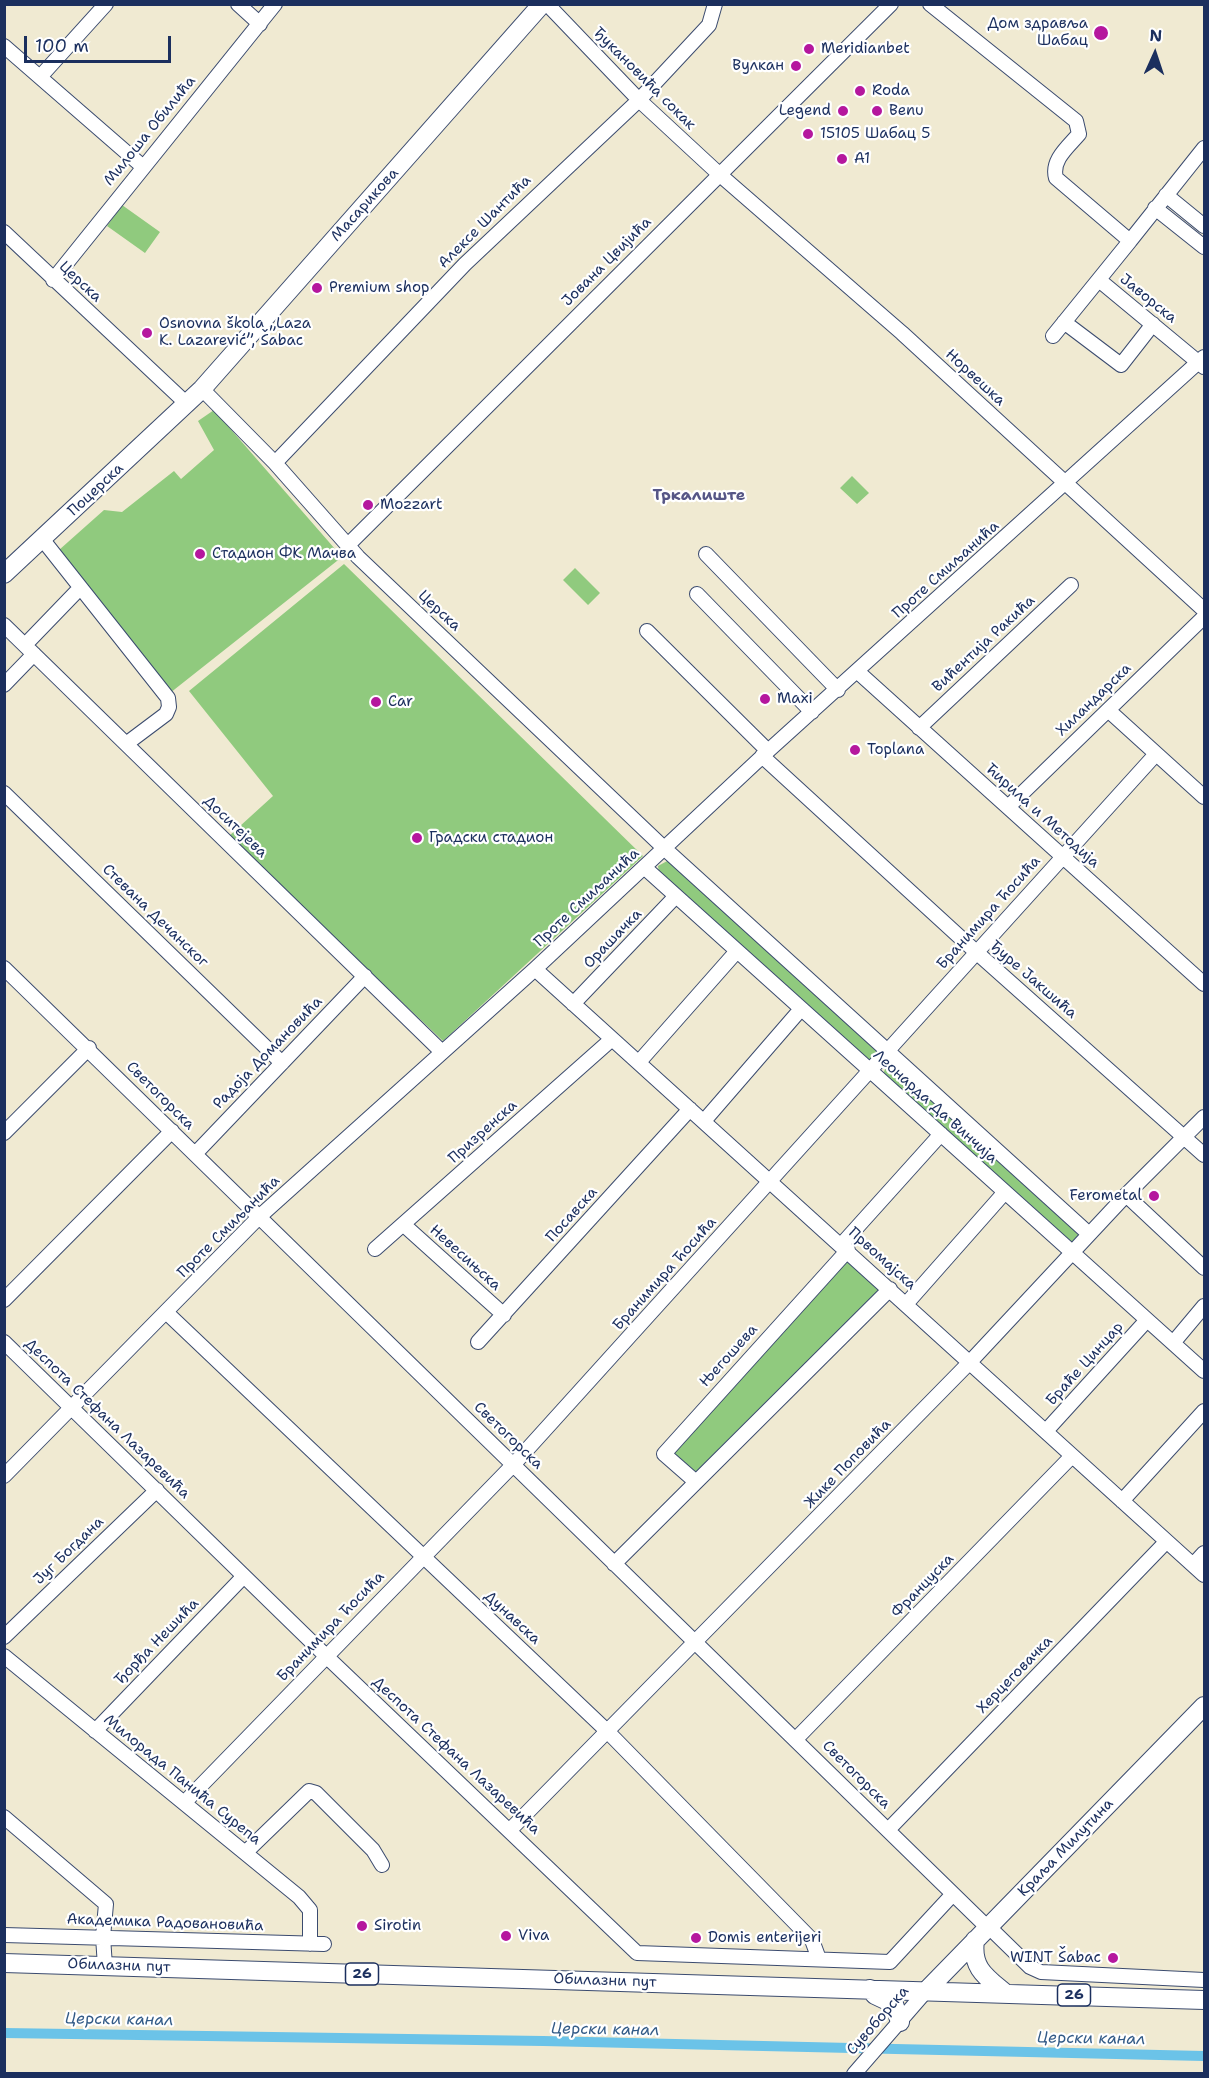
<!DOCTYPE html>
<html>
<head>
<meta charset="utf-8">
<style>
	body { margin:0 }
	#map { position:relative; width:1209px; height:2078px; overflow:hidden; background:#f0ead2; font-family:"Shantell Sans",sans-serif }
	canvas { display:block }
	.frame { position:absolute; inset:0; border:6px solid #1b2f5e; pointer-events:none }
	.north { position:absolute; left:1125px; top:24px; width:60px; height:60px; -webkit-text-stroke:4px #fff; paint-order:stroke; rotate:3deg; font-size:16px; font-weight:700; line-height:24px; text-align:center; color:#1b2f5e }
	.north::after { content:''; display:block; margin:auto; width:21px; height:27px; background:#1b2f5e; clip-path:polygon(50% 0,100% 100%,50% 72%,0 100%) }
	.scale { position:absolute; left:24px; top:36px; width:147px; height:27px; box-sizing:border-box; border:3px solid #1b2f5e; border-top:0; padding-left:8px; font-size:18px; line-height:21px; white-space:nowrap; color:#1b2f5e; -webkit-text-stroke:4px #fff; paint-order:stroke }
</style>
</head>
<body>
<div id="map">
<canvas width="1209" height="2078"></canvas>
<div class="frame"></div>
<div class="north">N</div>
<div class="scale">100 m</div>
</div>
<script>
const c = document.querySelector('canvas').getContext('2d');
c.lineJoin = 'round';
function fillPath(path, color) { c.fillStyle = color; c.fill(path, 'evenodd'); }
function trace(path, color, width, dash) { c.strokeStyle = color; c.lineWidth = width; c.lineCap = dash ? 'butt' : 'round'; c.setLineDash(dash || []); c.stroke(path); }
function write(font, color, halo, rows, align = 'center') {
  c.font = font + ' "Shantell Sans",sans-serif'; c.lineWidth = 4.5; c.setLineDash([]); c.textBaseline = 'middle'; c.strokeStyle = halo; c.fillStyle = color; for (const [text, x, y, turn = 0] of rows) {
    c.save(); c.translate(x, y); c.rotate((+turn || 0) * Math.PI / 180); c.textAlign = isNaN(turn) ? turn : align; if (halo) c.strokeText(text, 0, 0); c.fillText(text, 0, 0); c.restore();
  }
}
fillPath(new Path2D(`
	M122 205 160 232 145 253 107 226Z
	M214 410 342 557 170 693 59 550 104 510 122 512 174 471 181 479 214 450 198 421Z
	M852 476 869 493 857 504 840 488Z
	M344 564 643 856 443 1041 228 837 273 796 189 691Z
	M575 568 600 593 588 605 563 580Z
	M669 860 880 1050 870 1062 659 873 658 866Z
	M893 1065 1081 1235 1073 1244 883 1074 886 1067Z
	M849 1259 881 1290 698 1474 694 1472 672 1454Z`), '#90ca7e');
trace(new Path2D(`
	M4 2033 543 2041 1204 2056`), '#6bc3e8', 10);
const minor = new Path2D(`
	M238 4 260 24
	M547 4 639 100 719 174 902 333 1204 610
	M930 4 1076 121 1079 134C1068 147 1051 160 1056 178L1130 241 1053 336
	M4 46 142 166
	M40 77 106 4
	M1166 195 1204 226
	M1155 208 1204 247
	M4 232 187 404
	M1130 241 1204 148
	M53 280 275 4
	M1099 280 1204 367
	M1064 322 1121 365 1153 324
	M202 389 275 463 358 557 664 848 1089 1234
	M275 463 465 264 639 100 709 25 715 4
	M43 540 168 698 169 707 166 714 126 744
	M348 545 891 4
	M706 554 838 690
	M697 594 812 712
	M4 625 442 1052
	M647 631 768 751
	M25 645 80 588
	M858 672 1204 984
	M4 685 34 654
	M1108 710 1204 797
	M919 728 1071 585
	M762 756 975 951 1204 1155
	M4 793 282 1063
	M1008 807 1204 617
	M644 867 1204 1371
	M4 968 988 1928
	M535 969 1204 1575
	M573 1004 676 896
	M639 1062 737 951
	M704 1121 801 1009
	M4 1133 89 1048
	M195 1154 365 976
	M1126 1195 1204 1268
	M404 1225 504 1315
	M842 1244 941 1134
	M375 1249 612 1039
	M4 1300 172 1131
	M907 1303 1005 1192
	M167 1313 607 1731 812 1940 819 1959
	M4 1342 326 1656 637 1953 890 1962 953 1894
	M478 1342 690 1109
	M1173 1343 1204 1306
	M1046 1431 1147 1320
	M4 1476 259 1217 535 969 768 751 1204 357
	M696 1482 664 1454 848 1250
	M1122 1501 1204 1411
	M614 1564 890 1289
	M1193 1565 1204 1553
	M4 1637 157 1490
	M4 1656 299 1897 310 1910V1944
	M95 1731 244 1576
	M796 1739 1072 1456
	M184 1803 514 1464 1156 754
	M4 1817 106 1904 103 1937 105 1966
	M510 1830 970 1362 1126 1195 1204 1117
	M888 1830 1166 1542
	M246 1852 309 1791 316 1793 373 1850 382 1865
	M989 1927 1030 1967 1041 1972 1204 1980
	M4 1935 324 1944
	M854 2074 927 1990`);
const major = new Path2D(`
	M4 574 202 389 542 4
	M975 1940C971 1968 986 1977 1005 1993
	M4 1963 1204 2000
	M870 1989 875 1995 894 2004 900 2022
	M927 1990 1204 1706`);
trace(minor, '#3b4b6f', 16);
trace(major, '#3b4b6f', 20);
trace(minor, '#fff', 14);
trace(major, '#fff', 18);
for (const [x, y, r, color] of [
	[1101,33,8,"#b5179e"],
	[809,49,6,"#b5179e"],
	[796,66,6,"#b5179e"],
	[860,91,6,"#b5179e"],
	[843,111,6,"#b5179e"],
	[877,111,6,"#b5179e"],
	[808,134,6,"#b5179e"],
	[842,159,6,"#b5179e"],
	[317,288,6,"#b5179e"],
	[147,333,6,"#b5179e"],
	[368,505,6,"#b5179e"],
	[200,554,6,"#b5179e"],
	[765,699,6,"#b5179e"],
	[376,702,6,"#b5179e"],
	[855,750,6,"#b5179e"],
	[417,838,6,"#b5179e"],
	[1154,1196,6,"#b5179e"],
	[362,1926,6,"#b5179e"],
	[506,1936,6,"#b5179e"],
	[696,1938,6,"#b5179e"],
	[1113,1958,6,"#b5179e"]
]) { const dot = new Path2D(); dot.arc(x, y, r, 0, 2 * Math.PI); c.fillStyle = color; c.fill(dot); trace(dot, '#fff', 2); }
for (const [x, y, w] of [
	[362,1974,33],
	[1074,1995,33]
]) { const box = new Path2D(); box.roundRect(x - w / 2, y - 11, w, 22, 4.5); c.fillStyle = '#fff'; c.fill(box); trace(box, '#1b2f5e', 1.5); }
write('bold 14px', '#1b2f5e', null, [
	["26",362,1974],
	["26",1074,1995]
]);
write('15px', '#1b2f5e', '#fff', [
	["Дом здравља",1088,24,"right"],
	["Шабац",1088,41,"right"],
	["Meridianbet",821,49],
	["Вулкан",784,66,"right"],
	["Roda",872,91],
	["Legend",831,111,"right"],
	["Benu",889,111],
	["15105 Шабац 5",820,134],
	["A1",854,159],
	["Premium shop",329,288],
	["Osnovna škola „Laza",159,324],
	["K. Lazarević”, Šabac",159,341],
	["Mozzart",380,505],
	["Стадион ФК Мачва",212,554],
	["Maxi",777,699],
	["Car",388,702],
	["Toplana",867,750],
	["Градски стадион",429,838],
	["Ferometal",1142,1196,"right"],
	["Sirotin",374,1926],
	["Viva",518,1936],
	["Domis enterijeri",708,1938],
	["WINT Šabac",1101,1958,"right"]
], 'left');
write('15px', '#1b2f5e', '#fff', [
	["Ђукановића сокак",644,79,45],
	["Милоша Обилића",150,131,-51],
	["Масарикова",365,205,-48],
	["Алексе Шантића",485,222,-45],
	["Јована Цвијића",607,262,-45],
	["Церска",80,282,43],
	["Јаворска",1148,299,39],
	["Норвешка",975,378,43],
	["Поцерска",96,490,-43],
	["Проте Смиљанића",946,570,-42],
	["Церска",439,611,43],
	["Вићентија Ракића",984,644,-43],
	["Хиландарска",1094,700,-44],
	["Ћирила и Методија",1042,816,42],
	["Доситејева",235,827,44],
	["Проте Смиљанића",587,898,-43],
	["Бранимира Ћосића",989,913,-48],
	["Стевана Дечанског",155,916,44],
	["Орашачка",613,939,-46],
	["Ђуре Јакшића",1033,980,41],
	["Радоја Домановића",268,1053,-46],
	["Светогорска",160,1096,45],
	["Леонарда Да Винчија",935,1107,42],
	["Призренска",483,1132,-42],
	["Посавска",572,1215,-48],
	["Проте Смиљанића",229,1227,-45],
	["Невесињска",465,1258,42],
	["Првомајска",882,1259,42],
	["Бранимира Ћосића",665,1274,-48],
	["Његошева",729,1356,-48],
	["Браће Цинцар",1085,1364,-48],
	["Деспота Стефана Лазаревића",107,1419,44],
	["Светогорска",508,1436,44],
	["Жике Поповића",848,1464,-46],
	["Југ Богдана",69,1551,-44],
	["Француска",923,1586,-46],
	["Дунавска",512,1618,43],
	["Бранимира Ћосића",331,1627,-46],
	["Ђорђа Нешића",157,1642,-46],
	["Херцеговачка",1015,1675,-46],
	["Деспота Стефана Лазаревића",456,1756,43],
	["Светогорска",856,1775,45],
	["Милорада Панића Сурепа",182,1780,39],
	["Краља Милутина",1066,1848,-46],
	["Академика Радовановића",165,1923,2],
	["Обилазни пут",119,1966,2],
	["Обилазни пут",605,1981,2],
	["Сувоборска",878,2021,-49]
]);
write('bold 16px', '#565686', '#fff', [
	["Тркалиште",699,496]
]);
write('italic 16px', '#335b87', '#fff', [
	["Церски канал",119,2020,1],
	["Церски канал",605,2030,1],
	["Церски канал",1091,2039,1]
]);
</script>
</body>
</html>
